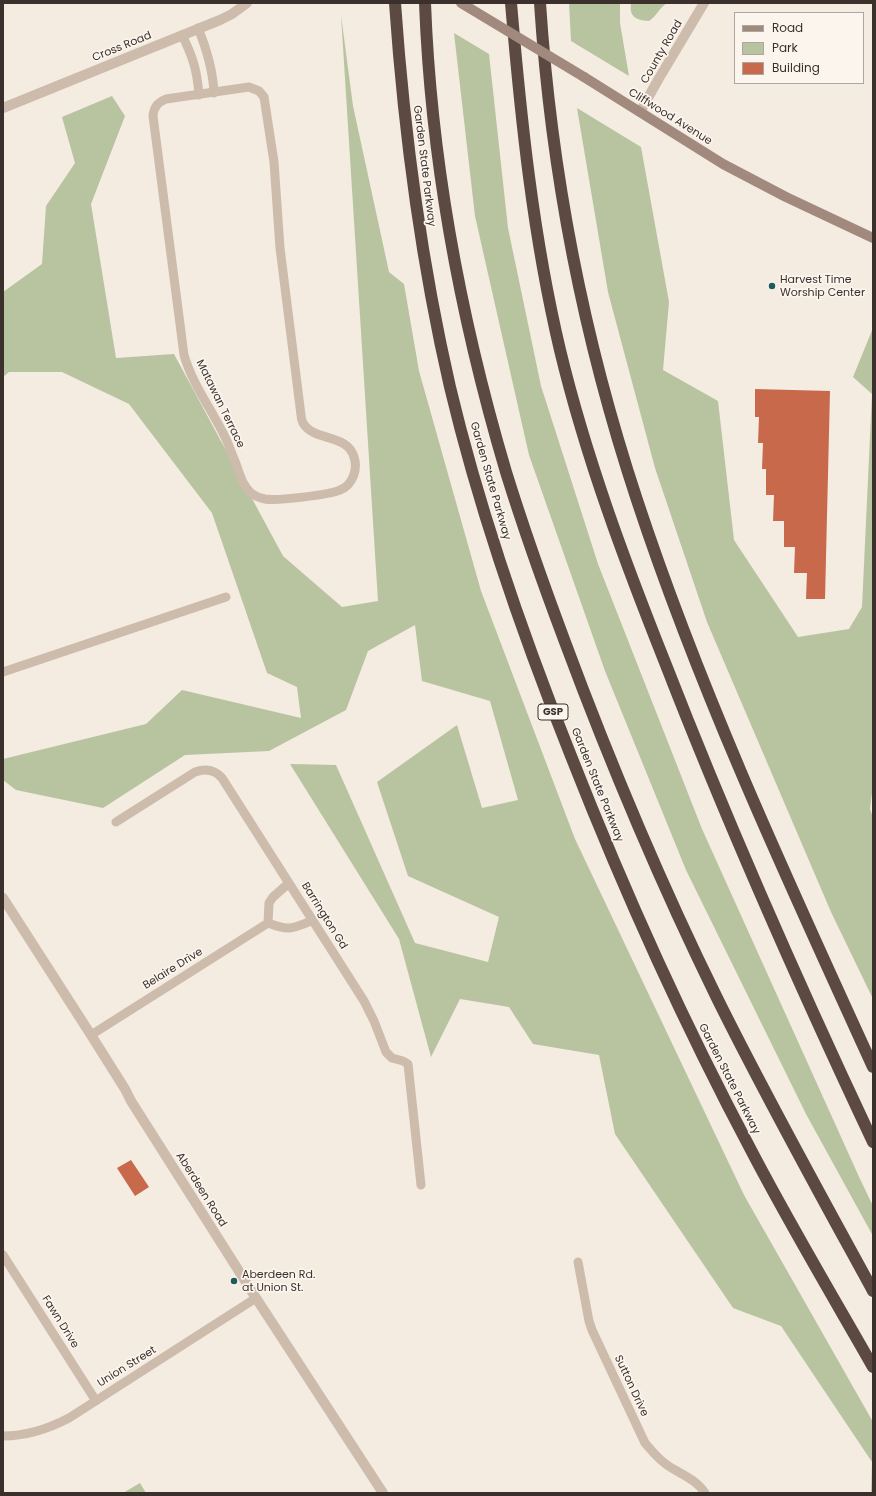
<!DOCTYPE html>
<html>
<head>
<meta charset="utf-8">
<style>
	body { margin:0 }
	#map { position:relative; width:876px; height:1496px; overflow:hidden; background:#f4ebe1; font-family:Poppins,sans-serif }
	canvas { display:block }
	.frame { position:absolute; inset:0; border:4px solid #3b302b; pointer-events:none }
	.legend { position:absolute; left:734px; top:12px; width:130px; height:72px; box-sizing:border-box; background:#fbf5ee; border:1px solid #aea6a0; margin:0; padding:5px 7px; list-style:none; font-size:12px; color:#3b302b }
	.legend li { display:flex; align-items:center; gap:8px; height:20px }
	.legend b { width:20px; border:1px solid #aea6a0 }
</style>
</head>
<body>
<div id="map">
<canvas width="876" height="1496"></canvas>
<div class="frame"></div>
<ul class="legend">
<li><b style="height:5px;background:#a18a7d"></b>Road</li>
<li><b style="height:11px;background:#b8c4a0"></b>Park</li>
<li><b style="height:11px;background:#c8694b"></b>Building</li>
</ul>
</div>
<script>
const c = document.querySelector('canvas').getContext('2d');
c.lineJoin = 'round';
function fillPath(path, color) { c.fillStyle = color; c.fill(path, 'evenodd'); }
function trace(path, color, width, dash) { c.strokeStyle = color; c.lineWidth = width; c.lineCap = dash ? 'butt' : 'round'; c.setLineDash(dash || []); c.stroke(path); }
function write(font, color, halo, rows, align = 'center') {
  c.font = font + ' Poppins,sans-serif'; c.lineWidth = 3.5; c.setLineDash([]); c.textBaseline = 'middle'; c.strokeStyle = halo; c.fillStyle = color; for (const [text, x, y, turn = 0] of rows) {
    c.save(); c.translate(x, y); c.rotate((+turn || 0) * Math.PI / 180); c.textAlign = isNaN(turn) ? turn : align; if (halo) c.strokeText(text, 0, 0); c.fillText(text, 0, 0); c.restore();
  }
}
fillPath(new Path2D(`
	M569 3H620V23L629 76 571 41Z
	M631 3H667C659 8 657 16 649 21 636 20 629 17 631 3Z
	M341 15 353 106 389 272 404 284 419 371 481 591 575 839 744 1195 873 1422V1493H871L872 1462 781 1326 733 1308 615 1134 599 1055 533 1044 509 1007 460 999 431 1057 399 939 290 764 336 765 415 943 488 962 499 917 408 876 377 782 457 725 482 808 518 800 490 701 422 681 415 625 368 651 346 710 269 751 185 755 103 808 16 790 3 780V759L146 724 182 690 301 718 297 687 267 673 212 513 129 404 62 372H9L3 377V292L42 264 46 206 75 163 62 117 112 96 125 116 91 204 116 358 174 354 283 556 342 607 378 601Z
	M454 33 489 54 508 228 541 386 598 564 702 829 860 1179 873 1206V1236L806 1114 686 870 605 671 529 455 475 216Z
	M577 108 641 147 669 302 663 370 718 401 734 540 798 637 849 629 862 607 872 394 853 377 873 328V785L870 809 873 817V999L831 912 707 622 655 468 608 292Z
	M140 1483 146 1493H123Z`), '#b8c4a0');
fillPath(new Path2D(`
	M755 389 830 391 825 599H806L807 573H794L795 547H784V521H773L774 495H766V469H762L763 443H758L759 417H755Z
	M131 1160 149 1187 135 1196 117 1168Z`), '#c8694b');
trace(new Path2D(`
	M198 28C207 50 213 70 214 93
	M182 35C193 57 197 70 199 95
	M249 87 259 91 264 97 274 162 280 248 301 415C301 417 302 421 303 423 314 442 347 433 354 457 358 469 353 485 340 490 329 495 277 501 265 499 260 498 255 496 251 493 242 485 239 472 235 461 231 452 228 442 223 433 210 407 192 383 184 355L153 116C154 107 157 103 166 99Z
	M3 672 226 597
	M116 822 195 772C206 768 215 770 222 778L364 1001 374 1021 386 1052 392 1058 403 1061 408 1064 421 1185
	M289 883 273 897 269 903 268 923C289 931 292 929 313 920
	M91 1035 268 923
	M3 1255 96 1401
	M578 1262 589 1321 592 1330 645 1443C652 1451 658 1459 667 1465 680 1474 696 1479 705 1493
	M3 1436C27 1436 48 1429 69 1418L256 1298`), '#cdbbac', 9);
trace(new Path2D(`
	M3 108 220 20 232 14 247 3
	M640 112 658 80 704 3
	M3 898 91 1035 125 1089 131 1101 256 1298 383 1493`), '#cdbbac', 10);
trace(new Path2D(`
	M584 77 723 164 786 197 873 238`), '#a18a7d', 10);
trace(new Path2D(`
	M395 3C404 132 421 261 450 387 480 513 523 636 571 756 624 891 683 1022 751 1150 789 1223 832 1295 873 1367
	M425 3C431 162 461 320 506 472 524 530 544 586 565 642 610 763 660 882 717 998 766 1097 820 1194 873 1291
	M511 3C521 120 533 236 560 350 586 458 625 562 666 665 729 827 799 985 873 1142
	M540 3C551 171 584 340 637 500 701 694 788 881 873 1067`), '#5c4a42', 12);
trace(new Path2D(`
	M461 3 584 77`), '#a18a7d', 10);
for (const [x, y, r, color] of [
	[772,286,4,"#1f5a5e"],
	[234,1281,4,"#1f5a5e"]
]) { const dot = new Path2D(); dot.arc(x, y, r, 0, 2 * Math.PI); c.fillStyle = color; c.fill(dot); trace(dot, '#fbf5ee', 1.5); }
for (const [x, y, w] of [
	[553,712,30]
]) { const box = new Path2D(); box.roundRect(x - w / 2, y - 8, w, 16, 3); c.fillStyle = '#fbf5ee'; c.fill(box); trace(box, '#3b302b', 1); }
write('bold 10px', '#3b302b', null, [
	["GSP",553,712]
]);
write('11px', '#3b302b', '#fbf5ee', [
	["Cross Road",122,47,-22],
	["County Road",662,52,-60],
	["Cliffwood Avenue",670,117,32],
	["Garden State Parkway",424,166,83],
	["Matawan Terrace",220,404,64],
	["Garden State Parkway",490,481,74],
	["Garden State Parkway",597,785,68],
	["Barrington Gd",324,916,58],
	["Belaire Drive",173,969,-32],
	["Garden State Parkway",729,1079,63],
	["Aberdeen Road",201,1190,58],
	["Fawn Drive",60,1322,58],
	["Union Street",127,1367,-32],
	["Sutton Drive",631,1386,65]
]);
write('11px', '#3b302b', '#fbf5ee', [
	["Harvest Time",780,280],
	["Worship Center",780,293],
	["Aberdeen Rd.",242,1275],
	["at Union St.",242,1288]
], 'left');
</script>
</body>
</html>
